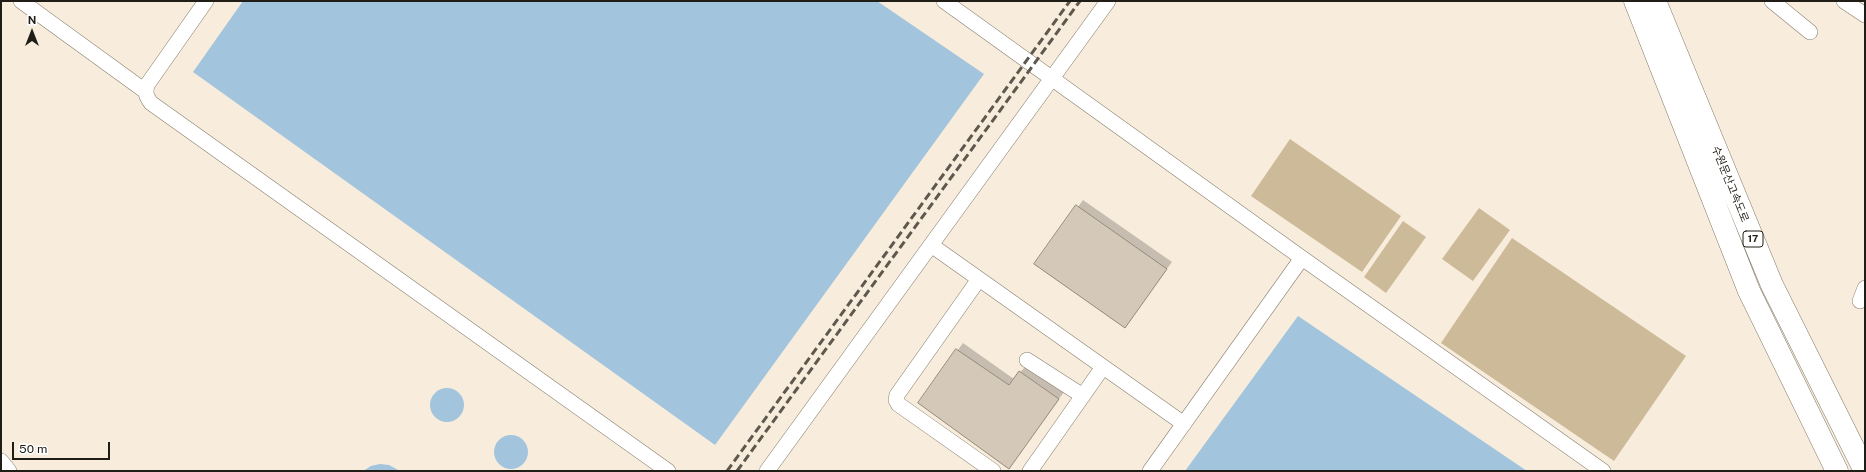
<!DOCTYPE html>
<html>
<head>
<meta charset="utf-8">
<style>
	body { margin:0 }
	#map { position:relative; width:1866px; height:472px; overflow:hidden; background:#f8eddc; font-family:"Public Sans",sans-serif }
	canvas { display:block }
	.frame { position:absolute; inset:0; border:2px solid #201c16; pointer-events:none }
	.north { position:absolute; left:12px; top:12px; width:40px; height:40px; -webkit-text-stroke:3px #fff; paint-order:stroke; rotate:0deg; font-size:11px; font-weight:700; line-height:16px; text-align:center; color:#201c16 }
	.north::after { content:''; display:block; margin:auto; width:14px; height:18px; background:#201c16; clip-path:polygon(50% 0,100% 100%,50% 72%,0 100%) }
	.scale { position:absolute; left:12px; top:442px; width:98px; height:18px; box-sizing:border-box; border:2px solid #201c16; border-top:0; padding-left:5px; font-size:12px; line-height:14px; white-space:nowrap; color:#201c16; -webkit-text-stroke:3px #fff; paint-order:stroke }
</style>
</head>
<body>
<div id="map">
<canvas width="1866" height="472"></canvas>
<div class="frame"></div>
<div class="north">N</div>
<div class="scale">50 m</div>
</div>
<script>
const c = document.querySelector('canvas').getContext('2d');
c.lineJoin = 'round';
function fillPath(path, color) { c.fillStyle = color; c.fill(path, 'evenodd'); }
function trace(path, color, width, dash) { c.strokeStyle = color; c.lineWidth = width; c.lineCap = dash ? 'butt' : 'round'; c.setLineDash(dash || []); c.stroke(path); }
function write(font, color, halo, rows, align = 'center') {
  c.font = font + ' "Public Sans","Noto Sans KR",sans-serif'; c.lineWidth = 3; c.setLineDash([]); c.textBaseline = 'middle'; c.strokeStyle = halo; c.fillStyle = color; for (const [text, x, y, turn = 0] of rows) {
    c.save(); c.translate(x, y); c.rotate((+turn || 0) * Math.PI / 180); c.textAlign = isNaN(turn) ? turn : align; if (halo) c.strokeText(text, 0, 0); c.fillText(text, 0, 0); c.restore();
  }
}
fillPath(new Path2D(`
	M1290 139 1401 216 1362 272 1251 196Z
	M1479 208 1510 230 1473 281 1442 259Z
	M1403 221 1426 237 1386 293 1364 277Z
	M1512 238 1686 356 1614 461 1441 343Z`), '#cdba99');
fillPath(new Path2D(`
	M243 1H877L984 74 715 445 193 72Z
	M1298 316 1527 471H1185Z
	M430 405a17 17 0 1 1 34 0a17 17 0 1 1-34 0Z
	M494 452a17 17 0 1 1 34 0a17 17 0 1 1-34 0Z
	M380 464 389 465 400 471H363L371 466Z`), '#a2c4dd');
fillPath(new Path2D(`
	M1083 200 1172 262 1125 326 1036 264Z
	M963 343 1014 379 1026 366 1064 392 1009 468 919 403Z`), '#0003');
const building = new Path2D(`
	M1076 205 1167 269 1125 328 1034 264Z
	M956 349 1009 385 1019 371 1059 399 1009 469 918 403Z`);
fillPath(building, '#d4c9b8');
trace(building, '#948a7a', 1);
const minor = new Path2D(`
	M21 1 145 91
	M206 1 147 85C145 93 146 96 151 103L668 471
	M944 1 1302 258 1603 471
	M1772 1 1810 32
	M1844 1 1865 15
	M931 245 1184 424
	M979 279 897 395 896 400 898 404 993 471
	M1860 301 1865 288
	M1027 360 1083 396
	M1 461 9 471
	M767 471 1108 1
	M1030 471 1103 367
	M1150 471 1302 258`);
const highway = new Path2D(`
	M1635 1 1749 291 1837 471
	M1655 1 1772 285 1865 471`);
trace(minor, '#857c6c', 16);
trace(highway, '#857c6c', 23);
trace(minor, '#fff', 15);
trace(highway, '#fff', 22);
trace(new Path2D(`
	M727 471 1070 1
	M737 471 1080 1`), '#5e584f', 3, [8, 4]);
for (const [x, y, w] of [
	[1753,239,20]
]) { const box = new Path2D(); box.roundRect(x - w / 2, y - 8, w, 16, 3); c.fillStyle = '#fff'; c.fill(box); trace(box, '#201c16', 1); }
write('bold 10px', '#201c16', null, [
	["17",1753,239]
]);
write('11px', '#201c16', '#fff', [
	["수원문산고속도로",1730,184,68]
]);
</script>
</body>
</html>
